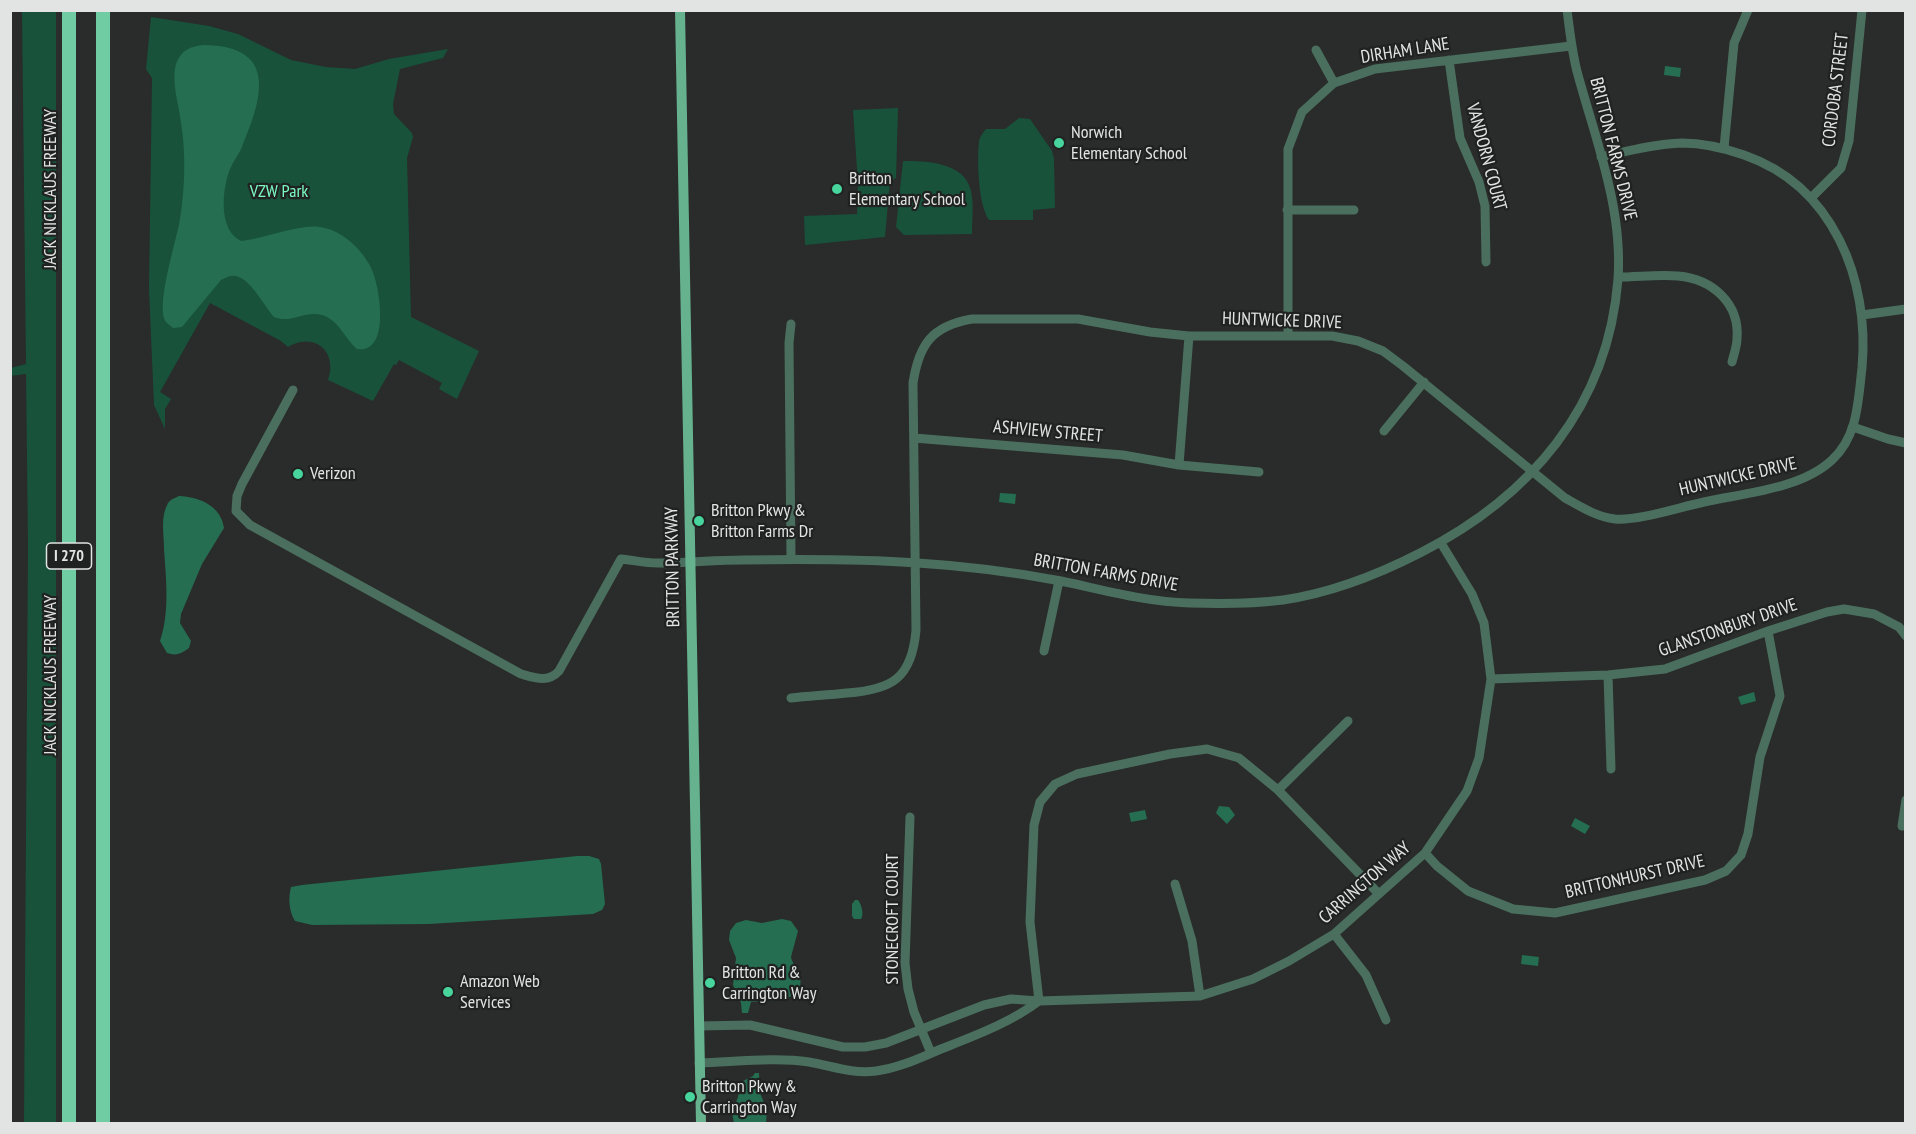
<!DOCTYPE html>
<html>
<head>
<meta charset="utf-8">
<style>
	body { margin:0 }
	#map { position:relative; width:1916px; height:1134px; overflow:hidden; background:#292c2a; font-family:"PT Sans Narrow",sans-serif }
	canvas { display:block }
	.frame { position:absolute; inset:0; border:12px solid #e2e4e3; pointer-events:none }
</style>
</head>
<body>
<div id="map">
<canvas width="1916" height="1134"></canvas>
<div class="frame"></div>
</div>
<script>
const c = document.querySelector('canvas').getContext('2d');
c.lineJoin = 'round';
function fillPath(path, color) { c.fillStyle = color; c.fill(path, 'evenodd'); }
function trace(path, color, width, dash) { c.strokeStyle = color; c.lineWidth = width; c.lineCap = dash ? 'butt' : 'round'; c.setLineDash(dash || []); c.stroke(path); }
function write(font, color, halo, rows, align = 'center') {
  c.font = font + ' "PT Sans Narrow",sans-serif'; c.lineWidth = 4.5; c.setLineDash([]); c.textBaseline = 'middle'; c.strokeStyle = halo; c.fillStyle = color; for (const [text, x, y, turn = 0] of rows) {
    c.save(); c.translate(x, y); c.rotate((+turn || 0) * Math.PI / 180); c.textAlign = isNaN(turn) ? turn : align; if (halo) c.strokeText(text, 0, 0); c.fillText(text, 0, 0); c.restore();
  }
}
fillPath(new Path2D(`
	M22 11H56V1124L24 1123 28 546 26 374 10 376 11 368 26 364Z
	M151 17 209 26 238 34 291 60 326 67 355 69 389 59 448 49 443 58 400 69 393 104 394 114 412 133 413 137 407 158 411 317 479 351 457 399 439 389 442 383 399 360 396 365 394 364 373 401 328 380C338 352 315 331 288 347L281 341 210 303 160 392 171 399 165 409V429L154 405 149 289 152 78 146 69Z
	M898 108 896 178 890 181 885 237 805 245 804 216 857 214 858 184 853 110Z
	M1019 118 1030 119 1052 151 1054 159 1055 208 1033 210V220H989C978 204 977 161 979 141 980 136 983 133 986 129H1005Z
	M903 161C926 161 965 162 971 191 974 204 972 220 972 234L904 235 896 227Z`), '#18523b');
fillPath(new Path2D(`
	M204 45C276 46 264 95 243 144 240 153 234 160 230 169 222 189 218 230 241 241 263 239 300 224 319 227 339 229 359 246 369 264 380 281 392 355 357 349 345 339 339 320 322 315 305 310 291 324 274 317 265 307 252 282 239 277 233 274 227 277 221 280L182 327 173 328C171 326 168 324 166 322 155 306 177 239 180 219 185 188 186 153 181 123 179 104 171 82 176 64 181 50 191 46 204 45Z
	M1665 66 1681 68 1680 77 1664 75Z
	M1000 493 1016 494 1015 504 999 502Z
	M179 496C200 497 221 506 224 528L202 564 181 614 180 623 191 641 189 648C181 654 176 656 167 653L160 641C170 612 166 579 164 549 164 534 160 517 168 503 171 499 175 498 179 496Z
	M1754 692 1756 701 1741 705 1738 697Z
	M1219 806 1229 807 1235 815 1227 824 1216 813Z
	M1145 810 1147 819 1131 822 1129 813Z
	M1575 818 1590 826 1585 834 1571 826Z
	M577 856H589L599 859 601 864 605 904 602 910 593 914 429 924 312 925 295 921C289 911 288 899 291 887L302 885Z
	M855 900H858C862 905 864 915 861 919H854L852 916V904Z
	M782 919 791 921 798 931 791 957C792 963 797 968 799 974 809 1004 767 1000 751 1002L748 1013H742L741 1003 733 985 736 958 729 940 730 931 736 923 746 920 762 923Z
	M1522 955 1539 957 1538 966 1521 964Z
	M755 1073H759L760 1093 767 1110 766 1123H734L732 1113 738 1097 740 1086 743 1081 753 1076Z`), '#256e51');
trace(new Path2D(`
	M1316 50 1334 83
	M1449 60 1460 138 1479 182 1485 206 1486 262
	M1724 148 1734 43 1748 10
	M1812 197 1841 168 1849 141 1862 10
	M1287 210H1354
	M1618 277C1638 277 1659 274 1678 276 1712 279 1740 303 1737 339 1737 346 1734 354 1732 362
	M1862 315 1906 309
	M791 324 789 343 791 559
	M1288 335V149L1302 112 1334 83 1375 69 1571 46
	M293 390 242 484 237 496 236 511 250 525 521 674C535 678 548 683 559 671L621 559C633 560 645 563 657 563 686 563 715 560 744 560 802 559 860 559 918 563 965 566 1014 572 1061 581 1104 590 1146 602 1189 603 1221 604 1252 604 1283 600 1331 593 1377 575 1420 553 1530 497 1608 407 1618 279 1623 209 1596 141 1578 75 1572 54 1570 32 1567 10
	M1853 427 1888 439 1906 443
	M1384 431 1424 382
	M914 438 1123 455 1179 465 1259 472
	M1179 465 1189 336
	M1044 651 1059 581
	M1608 675 1611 769
	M1491 679 1608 675 1665 669 1768 631 1827 612 1844 609 1874 614 1899 627 1906 636
	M791 698C810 696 829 695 847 693 892 690 912 678 916 630L913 383C919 344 932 326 972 319H1078L1150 332 1189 336H1332L1358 341 1383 351 1403 366 1565 498C1581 507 1597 517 1615 519 1638 521 1680 507 1704 502 1745 493 1801 489 1832 460 1858 436 1858 401 1862 368 1870 279 1833 186 1744 155 1724 148 1703 143 1682 143 1655 144 1628 151 1601 157
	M1278 790 1348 721
	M910 817 905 963 908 989 914 1012 931 1053
	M1902 826 1906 800
	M1425 853 1437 866 1468 891 1513 909 1555 913 1705 880 1726 871 1741 855 1748 834 1760 757 1780 696 1768 631
	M1175 884 1192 941 1200 996
	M1334 934 1366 975 1386 1020
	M1039 1001 1030 922 1034 825 1040 802 1055 784 1077 774 1170 754 1207 749 1239 758 1278 790 1378 893
	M699 1026 750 1025 843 1047H865L886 1043 984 1005 1011 999 1039 1001 1200 996 1253 979 1289 961 1334 934 1425 853 1467 791 1479 758 1491 679 1484 623 1472 594 1441 543
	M699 1063C734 1062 775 1057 809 1062 832 1066 852 1074 876 1071 899 1068 920 1058 941 1049 974 1036 1010 1023 1039 1001`), '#4b6f5e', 9);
trace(new Path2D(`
	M680 10 701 1124`), '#66b28f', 10);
trace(new Path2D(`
	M69 10V1124
	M103 10V1124`), '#70cda3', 14);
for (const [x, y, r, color] of [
	[1059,143,6,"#48d49d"],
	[837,189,6,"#48d49d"],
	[298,474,6,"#48d49d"],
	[699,521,6,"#48d49d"],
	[710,983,6,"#48d49d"],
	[448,992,6,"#48d49d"],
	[690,1097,6,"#48d49d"]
]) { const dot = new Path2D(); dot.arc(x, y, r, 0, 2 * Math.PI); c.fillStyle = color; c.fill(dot); trace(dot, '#1f2220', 2); }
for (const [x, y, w] of [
	[69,556,45]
]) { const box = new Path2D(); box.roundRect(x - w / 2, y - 13, w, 26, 4.5); c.fillStyle = '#1f2220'; c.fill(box); trace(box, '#e2e4e3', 1.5); }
write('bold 16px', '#e2e4e3', null, [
	["I 270",69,556]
]);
write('18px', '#e2e4e3', '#1f2220', [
	["DIRHAM LANE",1405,51,-9],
	["CORDOBA STREET",1836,90,-83],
	["BRITTON FARMS DRIVE",1613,149,76],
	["VANDORN COURT",1486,157,75],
	["JACK NICKLAUS FREEWAY",51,189,-90],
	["HUNTWICKE DRIVE",1282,321,2],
	["ASHVIEW STREET",1048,432,5],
	["HUNTWICKE DRIVE",1738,477,-13],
	["BRITTON PARKWAY",673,567,-91],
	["BRITTON FARMS DRIVE",1106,573,10],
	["GLANSTONBURY DRIVE",1728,628,-19],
	["JACK NICKLAUS FREEWAY",51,675,-90],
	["BRITTONHURST DRIVE",1635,877,-13],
	["CARRINGTON WAY",1365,883,-41],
	["STONECROFT COURT",893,919,-90]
]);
write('18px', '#e2e4e3', '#1f2220', [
	["Norwich",1071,133],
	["Elementary School",1071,154],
	["Britton",849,179],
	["Elementary School",849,200],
	["Verizon",310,474],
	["Britton Pkwy &",711,511],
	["Britton Farms Dr",711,532],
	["Britton Rd &",722,973],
	["Carrington Way",722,994],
	["Amazon Web",460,982],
	["Services",460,1003],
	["Britton Pkwy &",702,1087],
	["Carrington Way",702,1108]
], 'left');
write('18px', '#7cfbc4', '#1f2220', [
	["VZW Park",279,192]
]);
</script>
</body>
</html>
